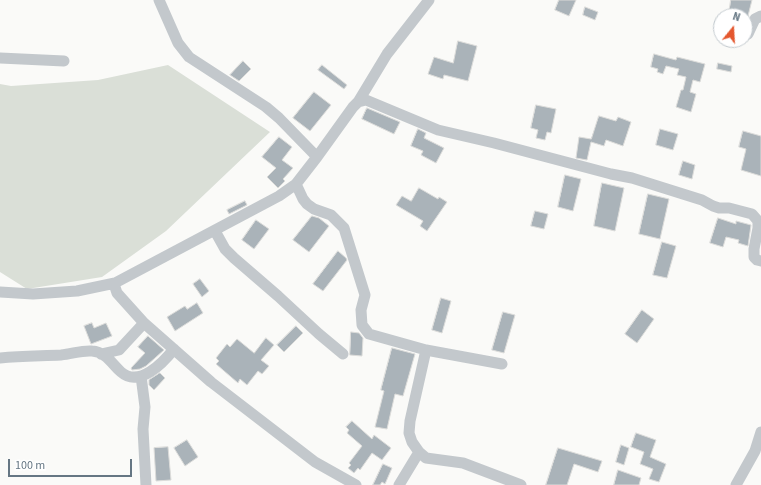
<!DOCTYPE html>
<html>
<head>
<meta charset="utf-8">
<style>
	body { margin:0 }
	#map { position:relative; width:761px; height:485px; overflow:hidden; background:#fafaf8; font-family:"Source Sans 3",sans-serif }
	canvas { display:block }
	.north { position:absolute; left:713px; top:8px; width:40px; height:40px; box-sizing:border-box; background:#fff; border:1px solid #c1c8cd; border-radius:50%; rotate:18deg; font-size:11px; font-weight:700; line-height:16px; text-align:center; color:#657683 }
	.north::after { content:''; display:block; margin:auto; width:14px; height:18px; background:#e4572e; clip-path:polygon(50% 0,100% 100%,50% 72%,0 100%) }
	.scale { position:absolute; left:8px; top:459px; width:124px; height:18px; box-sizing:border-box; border:2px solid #657683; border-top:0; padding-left:5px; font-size:12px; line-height:14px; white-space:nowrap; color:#657683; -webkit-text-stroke:3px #fff; paint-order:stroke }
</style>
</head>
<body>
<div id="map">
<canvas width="761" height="485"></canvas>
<div class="north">N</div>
<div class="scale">100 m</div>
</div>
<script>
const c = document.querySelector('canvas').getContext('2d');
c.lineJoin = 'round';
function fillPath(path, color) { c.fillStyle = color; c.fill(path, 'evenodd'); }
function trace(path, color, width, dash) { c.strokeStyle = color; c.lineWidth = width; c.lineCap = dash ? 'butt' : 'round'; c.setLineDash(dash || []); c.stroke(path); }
fillPath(new Path2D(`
	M168 65 270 132 166 231 102 277 27 289 0 272V84L11 86 98 80Z`), '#dadfd7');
const building = new Path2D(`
	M559 0H576L569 16 555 10Z
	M731 0H752L748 16 729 13Z
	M585 7 598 12 595 20 583 15Z
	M458 41 477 46 468 81 444 75 443 79 428 74 434 57 453 63Z
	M654 54 676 60 677 57 705 64 700 82 693 80 690 92 696 94 691 112 676 107 681 90H683L686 77 677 75 679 69 666 66 663 74 657 72 658 69 651 67Z
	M243 61 251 69 239 81 230 75Z
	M718 63 732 66 731 72 717 69Z
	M322 65 347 85 344 89 318 70Z
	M314 92 331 105 310 131 293 118Z
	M536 105 556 109 551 133 547 132 545 140 536 138 538 130 531 128Z
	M367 108 400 122 394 134 362 119Z
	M599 116 616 121 618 117 631 122 623 146 606 140 604 146 591 142 587 160 576 158 579 137 591 139Z
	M418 129 426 133 424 138 444 148 436 163 421 155 423 151 411 146Z
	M660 129 678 134 673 150 656 145Z
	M743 131 761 136V176L741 170 746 149 739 147Z
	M279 137 292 147 282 160 293 168 283 179 285 181 278 188 267 177 276 168 262 157Z
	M683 161 695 165 692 179 679 175Z
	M565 175 581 179 573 211 558 207Z
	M602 183 624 188 615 231 594 226Z
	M419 188 438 199 439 197 447 202 427 231 420 226 423 221 396 205 402 196 411 201Z
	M648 194 669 199 660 239 639 234Z
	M245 201 247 205 229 214 227 210Z
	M535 211 548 214 544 229 531 226Z
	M312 216 319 218 329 226 309 252 293 240Z
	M718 218 736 224V221L751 225 748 246 738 243 739 240 726 237 723 247 710 243Z
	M256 220 269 229 254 249 242 240Z
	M662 242 676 246 667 278 653 275Z
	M338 251 346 258 347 260 323 291 313 284Z
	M200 279 209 291 202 297 193 284Z
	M441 298 451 301 442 333 432 330Z
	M197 303 203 313 175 331 167 317 185 306 187 309Z
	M642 310 654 319 637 343 625 334Z
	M503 312 515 315 504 353 492 350Z
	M92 323 94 328 106 323 112 336 91 344 84 326Z
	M296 326 303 333 284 352 277 345Z
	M351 332 359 333 363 338 362 356 350 355Z
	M148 336 164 350 146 366 140 369 132 370 131 368 145 353 138 347Z
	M266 338 274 345 261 360 269 366 262 374 258 371 247 385 240 379 238 383 216 364 219 361 216 358 227 344 230 347 237 339 254 353Z
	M392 348 415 354 403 396 395 394 387 429 375 427 384 391 381 390Z
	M160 373 165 378 154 390 149 385V380Z
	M352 421 372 439 374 435 391 448 382 460 372 453 360 470 358 468 354 473 348 468 351 465 349 463 362 446 347 433 349 430 346 427Z
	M636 433 656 440 650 457 666 464 659 482 649 479 653 469 640 464 644 452 631 447Z
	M187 440 198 457 185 466 174 448Z
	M621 445 629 448 624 465 616 462Z
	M168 447 171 480 156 481 154 448Z
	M558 448 602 461 598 472 574 464 567 485H546Z
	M383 464 392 468 385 484 382 482 380 485H373Z
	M618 470 641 478 639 485H614Z`);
fillPath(building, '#aab3b9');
trace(building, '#dcdcda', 1);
trace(new Path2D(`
	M748 34 755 19 761 16
	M0 58 64 61
	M358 102 387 54 429 0
	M317 157 353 107 358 102 366 100 438 130 494 143 611 174 632 178 702 200 713 206 719 208H729L752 214 758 221V228L754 249V257L757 260 761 261
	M296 184 303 199 307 204 314 209 331 215 344 228 365 295 361 310 362 325 369 334 426 350 502 364
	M215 231 225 249 234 258 278 296 319 334 343 354
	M115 283V287L117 293 144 323 211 382 315 462 356 485
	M0 292 33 294 77 291 115 283 279 196 296 184 317 157 279 118 266 107 189 57 178 43 159 0
	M426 350 410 421 409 433 412 442 419 452 426 458 463 463 521 485
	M101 354 119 350 144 323
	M0 358C21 356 41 356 61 355 72 354 82 350 92 351 106 352 112 364 121 372 139 388 163 363 174 349
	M141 376 145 407 143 429 146 485
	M399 485 419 452
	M736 485 755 451 761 432`), '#c3c8cc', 11);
</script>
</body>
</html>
